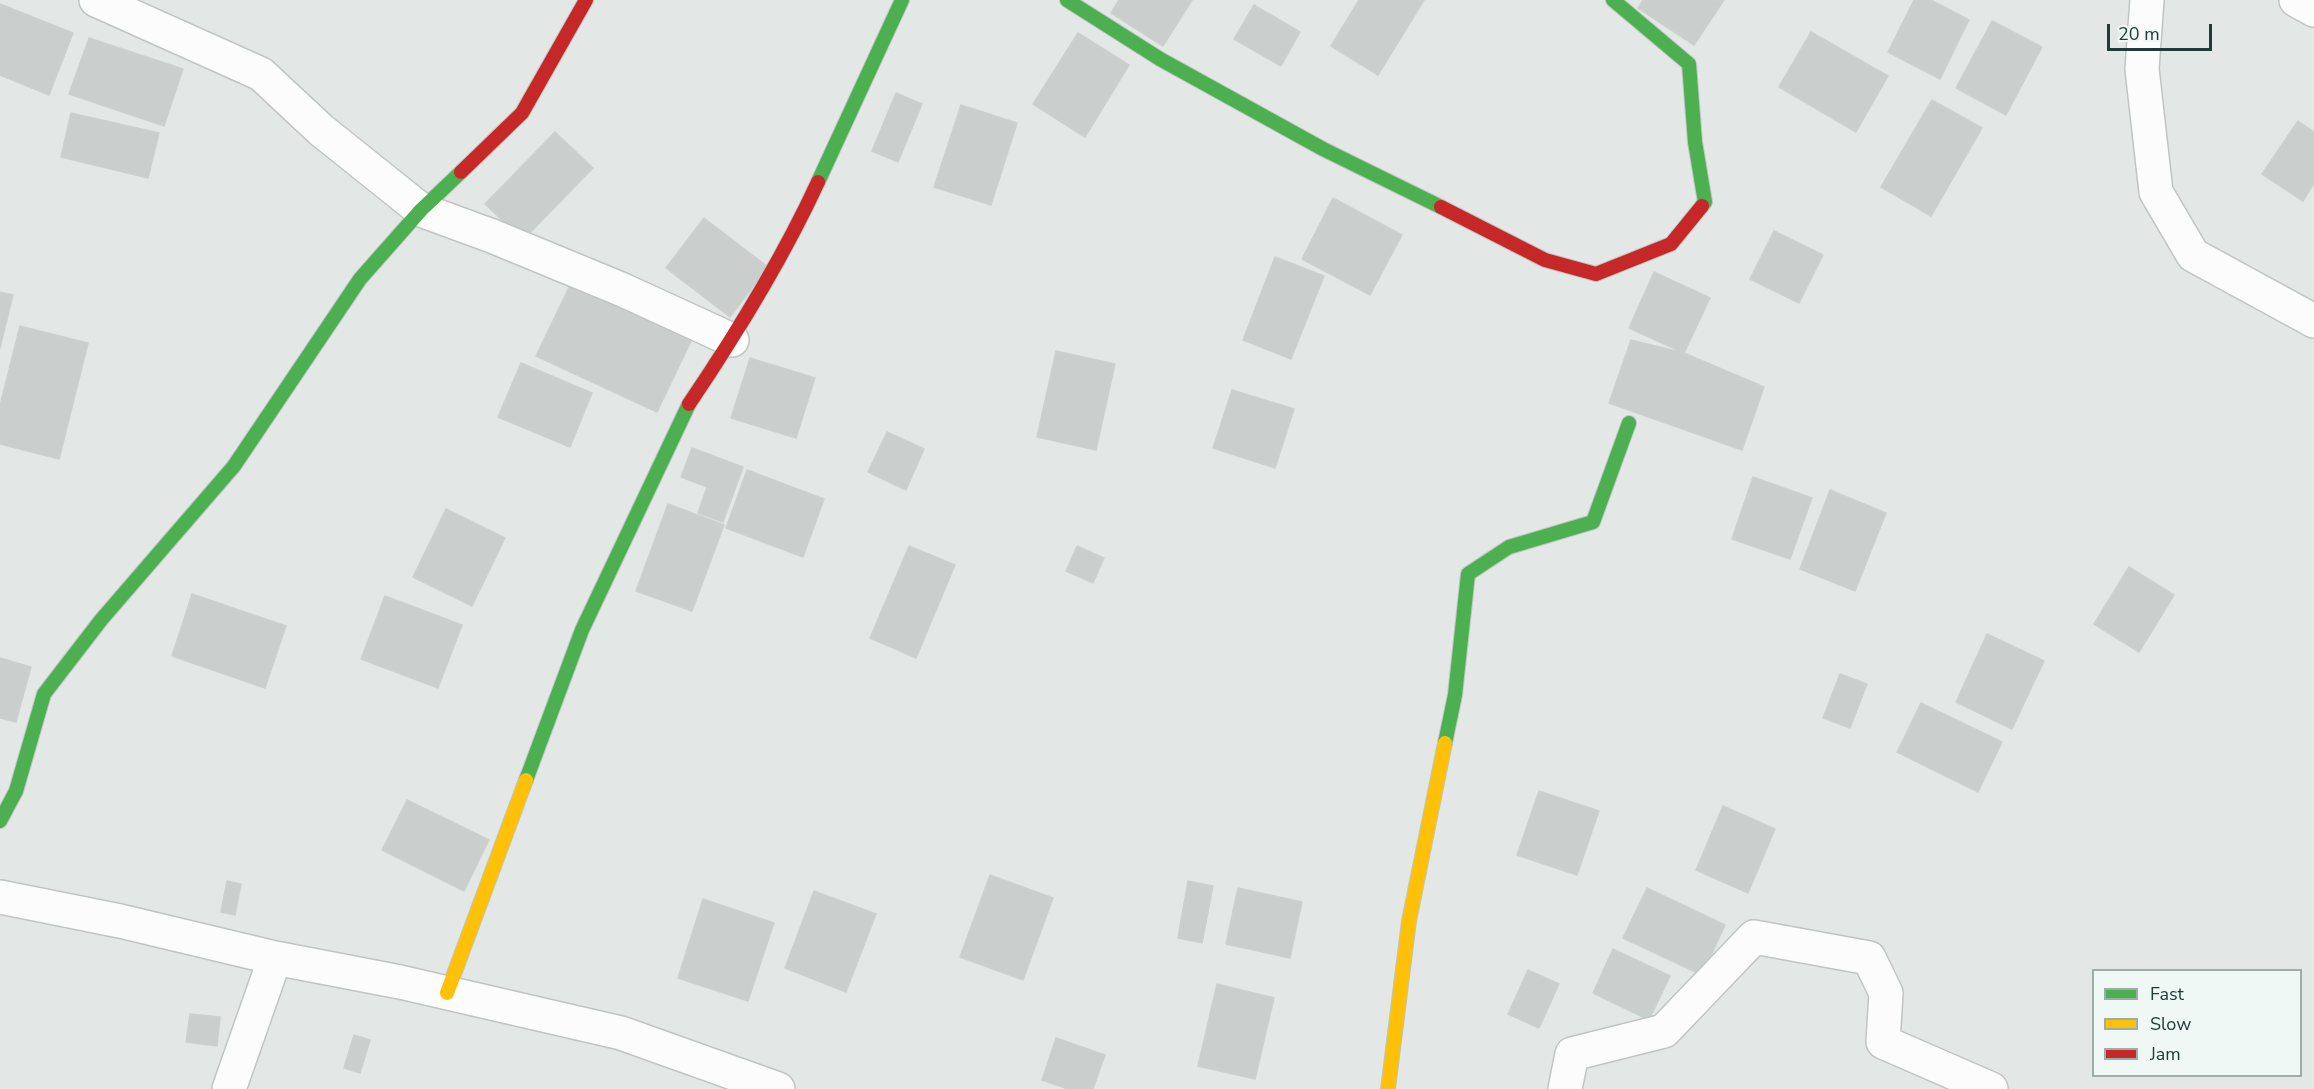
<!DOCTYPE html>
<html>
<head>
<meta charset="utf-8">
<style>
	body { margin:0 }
	#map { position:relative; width:2314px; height:1089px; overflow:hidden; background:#e3e8e6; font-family:"Nunito Sans",sans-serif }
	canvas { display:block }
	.legend { position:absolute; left:2092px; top:969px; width:210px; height:108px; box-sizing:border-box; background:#f0f8f5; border:2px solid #9dada9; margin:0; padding:8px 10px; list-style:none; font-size:18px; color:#203c38 }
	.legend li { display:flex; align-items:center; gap:12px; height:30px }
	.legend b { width:30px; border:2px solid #9dada9 }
	.scale { position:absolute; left:2107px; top:24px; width:105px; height:27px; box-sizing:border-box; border:3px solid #203c38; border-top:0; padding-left:8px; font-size:18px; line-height:21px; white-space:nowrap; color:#203c38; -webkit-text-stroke:4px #f0f8f5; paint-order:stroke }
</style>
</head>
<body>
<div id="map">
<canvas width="2314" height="1089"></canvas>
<ul class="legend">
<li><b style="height:8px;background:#4caf50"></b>Fast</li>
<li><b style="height:8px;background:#ffc107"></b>Slow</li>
<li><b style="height:8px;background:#c62828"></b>Jam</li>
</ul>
<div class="scale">20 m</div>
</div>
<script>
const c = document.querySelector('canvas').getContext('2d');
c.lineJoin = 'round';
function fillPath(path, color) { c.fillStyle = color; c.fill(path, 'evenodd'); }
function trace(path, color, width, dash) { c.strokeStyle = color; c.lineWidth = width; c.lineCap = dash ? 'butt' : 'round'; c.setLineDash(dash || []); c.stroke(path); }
const building = new Path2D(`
	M1119 0H1192L1163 46 1111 13Z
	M1359 0H1424L1378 75 1331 46Z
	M1643 0H1724L1694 45 1638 8Z
	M1914 0H1931L1969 20 1940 79 1888 52Z
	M0 4 73 33 49 95 0 75Z
	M1254 5 1300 32 1281 66 1234 39Z
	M1992 21 2042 47 2006 115 1956 88Z
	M1811 32 1888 76 1856 132 1779 87Z
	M1078 33 1129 65 1085 137 1033 104Z
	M89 38 183 69 164 126 69 94Z
	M896 93 922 104 898 162 872 151Z
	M1932 100 1982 128 1931 216 1881 187Z
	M961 105 1017 123 991 205 934 187Z
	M71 113 159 133 148 178 61 157Z
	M2298 121 2314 132V183L2303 201 2262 174Z
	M555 132 593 168 523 240 485 204Z
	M1333 198 1402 235 1370 295 1302 259Z
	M704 218 768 267 730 317 666 268Z
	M1774 231 1823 255 1799 303 1750 279Z
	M1275 257 1324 276 1291 359 1243 340Z
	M1654 272 1710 298 1684 353 1629 328Z
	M572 281 693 337 657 412 536 356Z
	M0 292 13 295 0 348Z
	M20 326 88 343 59 459 0 444V406Z
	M1631 340 1684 353 1764 387 1742 450 1609 403Z
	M1056 351 1115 364 1096 450 1037 437Z
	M750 358 815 378 796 438 731 418Z
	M521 363 592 393 570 447 498 417Z
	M1232 390 1294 409 1275 468 1213 448Z
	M887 432 924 449 906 490 868 472Z
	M692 448 743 467 723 522 698 513 707 487 681 477Z
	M747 470 824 499 803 557 726 528Z
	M1753 477 1812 498 1790 559 1732 539Z
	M1830 490 1886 513 1855 591 1800 569Z
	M668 504 724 525 692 611 636 591Z
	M446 509 505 538 472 606 413 577Z
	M909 546 955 565 916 658 870 638Z
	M1077 546 1104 558 1093 583 1066 571Z
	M2129 567 2174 595 2139 652 2094 624Z
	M192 594 286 626 265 688 172 656Z
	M385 596 462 625 438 688 361 659Z
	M1987 634 2044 661 2012 729 1956 702Z
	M0 658 31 667 16 722 0 718Z
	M1840 674 1867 684 1850 728 1823 718Z
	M1921 703 2002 742 1978 792 1897 752Z
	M1539 791 1599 811 1577 875 1517 855Z
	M407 800 489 840 464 891 382 850Z
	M1723 806 1775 829 1748 893 1696 870Z
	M990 875 1053 898 1023 980 960 957Z
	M227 881 241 884 235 915 221 912Z
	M1188 881 1213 886 1202 943 1178 938Z
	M1238 888 1302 902 1290 958 1226 944Z
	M1647 888 1725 925 1702 975 1623 938Z
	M814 891 876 914 846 992 785 968Z
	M703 899 774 923 748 1001 678 978Z
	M1613 949 1670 976 1649 1020 1593 993Z
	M1528 970 1559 984 1539 1028 1508 1014Z
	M1217 984 1274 998 1255 1079 1198 1066Z
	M190 1014 220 1017 217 1046 186 1042Z
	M354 1035 370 1040 360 1073 344 1068Z
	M1056 1038 1105 1055 1093 1089H1068L1042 1080Z`);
fillPath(building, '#cacfce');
trace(building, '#cbd1cf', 1.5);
const street = new Path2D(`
	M96 0 261 74 321 130 421 210 492 236 623 290 732 340
	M2147 0 2142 69 2156 192 2193 255 2314 321
	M2296 0 2314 10
	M0 897 120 921 275 958 400 982 621 1033 778 1089
	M229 1089 275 958
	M1565 1089 1572 1054 1664 1031 1754 937 1869 958 1886 993 1883 1042 1991 1089`);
const fast = new Path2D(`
	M1067 0 1160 59 1323 149 1441 207
	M1613 0 1689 64 1695 142 1705 202 1702 206
	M818 182 902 0
	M1445 743 1455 695 1468 574 1509 547 1593 522 1629 423
	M526 780 582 630 689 404
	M0 821 16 791 44 694 101 620 234 466 360 279 421 210 461 172`);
const slow = new Path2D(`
	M447 993 526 780
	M1388 1089 1409 921 1445 743`);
const jam = new Path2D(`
	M461 172 522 113 586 0
	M1441 207 1545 260 1596 274 1671 244 1702 206
	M689 404C737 333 782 260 818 182`);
trace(street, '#c0c5c3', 36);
trace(fast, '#bec6c4', 16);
trace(slow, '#bec6c4', 16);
trace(jam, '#bec6c4', 16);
trace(street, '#fbfcfb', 33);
trace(fast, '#4caf50', 14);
trace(slow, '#ffc107', 14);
trace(jam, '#c62828', 14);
</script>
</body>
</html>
